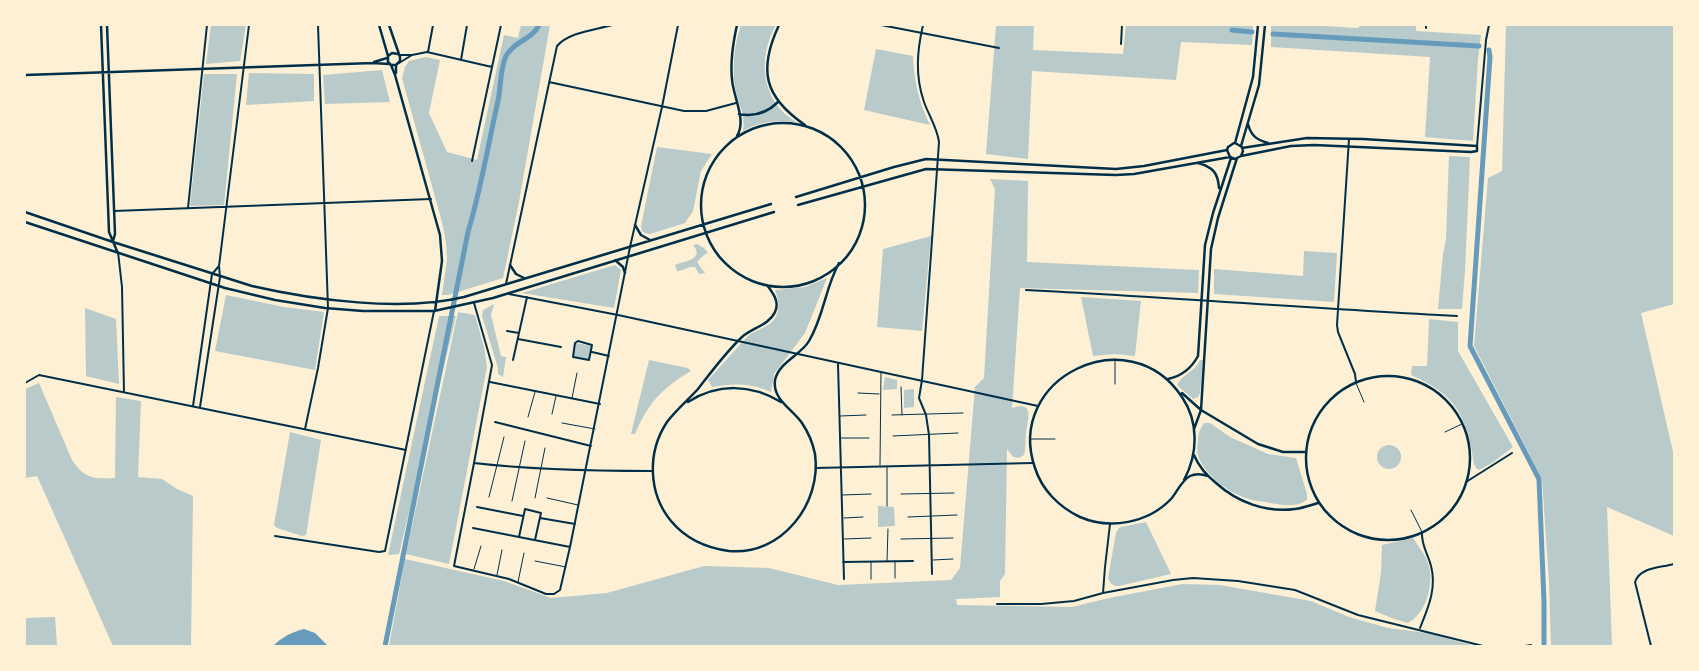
<!DOCTYPE html>
<html>
<head>
<meta charset="utf-8">
<style>
	body { margin:0 }
	#map { position:relative; width:1699px; height:671px; overflow:hidden; background:#fdf0d5; font-family:"Nunito Sans",sans-serif }
	canvas { display:block }
	.frame { position:absolute; inset:0; border:26px solid #fdf0d5; pointer-events:none }
</style>
</head>
<body>
<div id="map">
<canvas width="1699" height="671"></canvas>
<div class="frame"></div>
</div>
<script>
const c = document.querySelector('canvas').getContext('2d');
c.lineJoin = 'round';
function fillPath(path, color) { c.fillStyle = color; c.fill(path, 'evenodd'); }
function trace(path, color, width, dash) { c.strokeStyle = color; c.lineWidth = width; c.lineCap = dash ? 'butt' : 'round'; c.setLineDash(dash || []); c.stroke(path); }
fillPath(new Path2D(`
	M211 25H246L240 61 206 64Z
	M521 25H550L519 202 503 278 448 295H442L447 259 446 242 442 222 402 78 405 67 409 61 426 57 440 60 429 113 447 152 477 160 504 35 518 38Z
	M741 25H776C757 59 761 101 796 122 777 120 760 121 743 131 746 116 738 103 735 88 732 68 734 45 741 25Z
	M996 25H1034L1033 50 1123 54 1126 25H1253L1252 45 1181 42 1176 80 1032 71 1028 159 986 154Z
	M1271 25H1308L1358 28 1361 25H1416V31L1481 35 1478 59 1473 141 1425 137 1430 57 1271 47Z
	M1506 25H1674V304L1641 313 1674 456V536L1607 507 1612 646H1551L1549 582 1542 479 1474 346 1488 178 1502 171Z
	M876 49 913 56C914 81 919 103 930 125L864 110Z
	M382 70 390 102 325 104 323 75Z
	M249 73 314 74V101L246 105Z
	M204 74H237L224 205 190 206Z
	M657 147 712 154 701 171 693 211 685 223 650 234 645 233 642 231 641 226Z
	M1449 156 1470 157 1465 271 1462 309H1438L1443 254 1446 239Z
	M990 179 1028 181 1027 262 1199 270 1198 293 1020 288 1012 408C1036 400 1027 421 1026 434 1025 442 1026 448 1024 455L1019 458 1013 457 1007 449 1005 574 1000 581V597L956 599 957 605 1072 607 1109 598 1182 584 1220 585 1311 601 1349 617 1388 628 1427 633 1475 646H389L405 559 504 581 551 598 607 593 704 566 769 568 838 585 951 580 960 568 975 387 984 378 995 189Z
	M931 236 922 331 877 327 883 249Z
	M697 244 704 248 708 253 704 255 697 262 705 273 699 274 695 267C688 266 685 271 677 271L675 265C685 261 705 259 693 245Z
	M1304 251 1337 253 1334 302 1214 294V269L1303 276Z
	M615 265 621 270 614 308 522 293Z
	M827 278 805 333 774 374 771 392C752 383 733 383 712 387L708 380 747 337C753 331 760 330 768 325 781 317 780 302 775 290L805 287Z
	M226 295 284 307 324 312 315 370 215 351Z
	M1081 297 1141 301 1135 356 1115 354 1093 356Z
	M494 304 491 315 501 356 506 357 503 377 498 374V368L482 316 483 310Z
	M85 308 116 319 119 384 86 376Z
	M458 312 475 315 484 347 487 367 449 564 406 554Z
	M439 316H456L399 554 388 555Z
	M1429 319 1458 322V351L1513 447 1492 463 1479 470 1476 468 1474 464C1467 417 1457 395 1411 375L1412 366H1427Z
	M576 343 592 346 589 360 573 357Z
	M649 360 688 368 691 371C661 389 649 402 635 434H631Z
	M1200 360H1203L1200 393 1198 397 1193 399 1177 385C1182 374 1195 372 1200 360Z
	M885 377 897 380V389L883 390Z
	M39 383 72 460C85 479 93 479 115 478L116 397 141 401 138 477 162 479 177 489 193 496 191 646H113L37 476 25 478V389Z
	M914 389V407L904 408V390Z
	M1204 423H1210L1230 437 1268 454 1296 458 1307 494V500C1295 508 1283 505 1270 503 1261 501 1252 501 1243 497 1225 490 1205 474 1198 456 1197 451 1197 445 1198 440 1198 434 1200 428 1204 423Z
	M290 432 321 440 306 535 302 536 277 528 274 525Z
	M1377 457a12 12 0 1 1 24 0a12 12 0 1 1-24 0Z
	M878 506 894 507 895 526 878 527Z
	M1146 522 1171 574 1119 586C1113 586 1110 584 1108 578L1116 533 1118 529 1121 527Z
	M1413 538C1417 544 1422 551 1426 558 1436 579 1428 612 1408 623L1394 619 1375 611 1381 573 1382 545Z
	M55 617 57 646H25V618Z`), '#b9caca');
fillPath(new Path2D(`
	M304 629 315 633 328 646H273C282 637 292 632 304 629Z`), '#669bbc');
trace(new Path2D(`
	M1232 30 1252 32
	M1273 34 1479 46
	M1489 50 1490 57 1470 346 1539 479 1544 602V646
	M385 646 468 232C481 189 488 145 498 101 501 87 500 69 506 56 513 42 533 39 539 25`), '#669bbc', 5);
trace(new Path2D(`
	M1356 383 1364 402
	M1115 384V359
	M901 387 902 415
	M858 393 879 394
	M572 398 577 373
	M552 414 556 396
	M892 415 963 413
	M840 416 866 415
	M528 417 535 392
	M562 423 595 429
	M1445 432 1462 424
	M893 436 958 433
	M841 438H869
	M1031 439H1055
	M880 465 881 372
	M887 467V506
	M901 494 954 493
	M842 495 871 494
	M489 497 504 437
	M535 498 545 448
	M547 498 578 505
	M512 501 525 441
	M1411 510 1422 532
	M908 517 957 515
	M844 518 863 517
	M844 539 871 538
	M901 539 953 538
	M933 560 953 559
	M535 561 566 567
	M887 561 888 529
	M871 562V579
	M474 569 481 546
	M497 575 502 550
	M895 578V561
	M518 582 524 553`), '#003049', 1);
trace(new Path2D(`
	M881 25 999 48
	M923 25C917 51 915 76 924 102 929 116 937 127 939 142L922 380 919 398 926 415 929 435 932 574
	M1426 28V25
	M1121 44 1122 25
	M428 52 433 25
	M399 55H412L427 52 492 67
	M461 60 467 25
	M399 63 412 55
	M549 82 684 111H706L736 103
	M1349 139 1337 325 1338 332 1355 374 1356 382
	M1477 146 1486 40 1489 25
	M472 161 501 25
	M188 208 207 25
	M114 211 431 199
	M118 252 122 287 124 392
	M506 284 557 46C569 32 595 30 612 25
	M1026 290C1170 297 1314 309 1457 316
	M509 294 618 315 1038 406
	M474 303 492 365 474 463 454 566 509 579 546 594H554L560 590 570 547 630 247 662 107 678 25
	M507 331 519 333
	M518 339 561 347
	M578 341 592 345 589 360 573 357 575 343Z
	M592 352 609 356
	M513 360 527 297
	M838 364 844 579
	M490 382 600 404
	M25 383 39 375 406 450
	M193 406 212 274 219 266
	M200 407 220 277 219 266 249 25
	M495 422 591 446
	M305 429 318 368 328 308 318 25
	M474 463C534 470 593 471 652 471
	M816 468 1033 463
	M1466 482 1512 453
	M477 507 523 516
	M540 518 575 524
	M473 528 570 547
	M275 536 379 552 385 551 434 311
	M519 537 525 509 541 513 535 540
	M843 562 913 561
	M1103 593 1105 567 1110 524
	M997 604H1041L1074 601 1103 593 1173 580 1193 578 1238 581 1295 590 1358 615 1483 646
	M1420 628C1428 608 1437 588 1431 566 1428 554 1421 545 1422 532
	M1525 646 1531 645
	M1651 646 1635 582C1640 567 1660 568 1674 564`), '#003049', 2);
trace(new Path2D(`
	M101 25 109 232 117 251
	M107 25 115 234 113 241
	M379 25 388 56V62L391 65H396
	M389 25 400 57V61L396 65V73
	M779 25C758 70 764 97 805 125
	M388 56 392 53 398 54
	M374 62 387 58
	M391 65 395 75 440 235 442 261 435 311
	M25 75 373 63 389 64
	M739 114C754 117 767 113 778 102
	M701 205a82 82 0 1 1 164 0a82 82 0 1 1-164 0Z
	M1248 124C1251 136 1257 140 1268 143
	M737 136C747 120 733 97 732 79 730 61 733 43 737 25
	M1235 143 1253 77 1258 25
	M1235 143 1242 147 1243 151 1241 156
	M1241 146 1259 85 1265 25
	M1227 150 1230 157 1235 159 1241 156 1291 146 1314 145 1471 152 1477 151V146L1363 139 1307 138 1242 148
	M1227 150 1228 147 1234 143
	M1198 163C1213 167 1218 173 1219 188
	M796 197 894 167 926 159 1116 169 1144 166 1227 150
	M798 205 926 169 1116 175 1134 174 1230 157
	M25 212 113 242 252 286C313 300 402 312 464 297L771 204
	M25 222 225 288 275 300 325 308 363 311H434L493 298 774 212
	M635 225 641 235 650 240
	M615 260 623 267 625 273
	M510 265 516 274 524 278
	M767 285C773 293 780 302 775 312 769 325 752 328 742 337 726 352 712 371 698 389 688 400 676 410 667 422 647 452 648 493 671 521 686 539 706 548 729 551 782 556 822 503 815 454 813 444 808 432 802 423 792 409 772 399 775 380 779 362 801 355 809 341 824 316 825 288 839 263
	M1306 458a82 82 0 1 1 164 0a82 82 0 1 1-164 0Z
	M1168 379C1182 376 1191 369 1198 356L1205 245 1213 213 1231 158
	M1182 393 1201 410 1258 444 1283 452H1306
	M688 402C718 383 751 384 781 402
	M1194 429 1201 410 1211 249 1218 218 1237 158
	M1194 455C1199 467 1206 475 1216 483 1237 502 1266 513 1295 509 1303 508 1311 505 1318 503
	M1184 480C1198 454 1199 422 1182 397 1129 317 1004 378 1035 468 1042 490 1059 507 1080 517 1110 530 1148 523 1171 499 1177 492 1182 480 1190 476 1196 473 1202 474 1208 476`), '#003049', 2.5);
</script>
</body>
</html>
